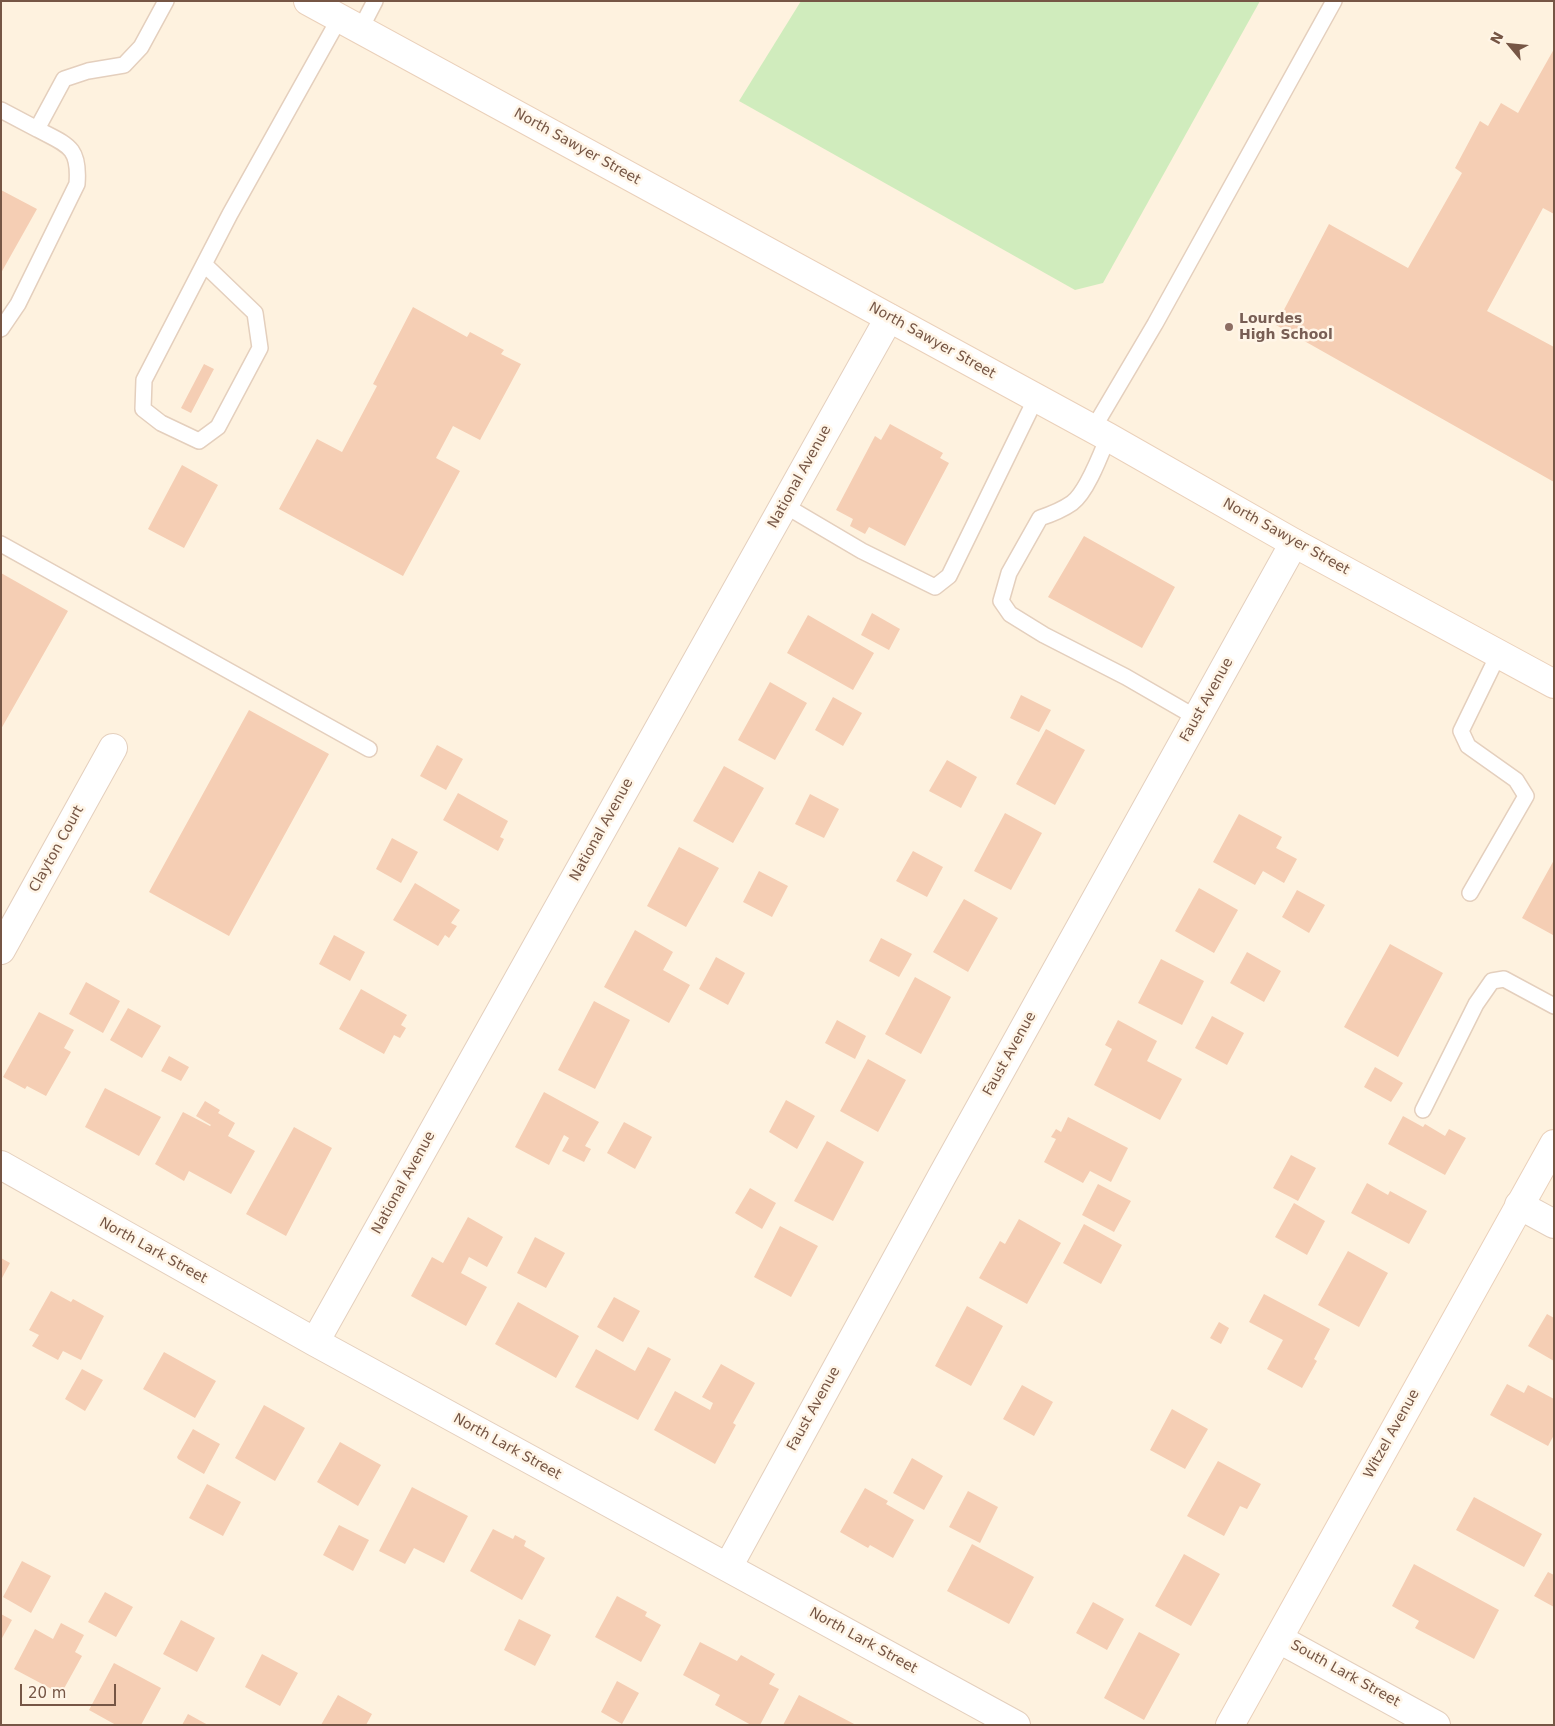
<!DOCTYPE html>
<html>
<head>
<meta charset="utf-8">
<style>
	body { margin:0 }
	#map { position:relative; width:1555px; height:1726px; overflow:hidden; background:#fef2df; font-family:"DejaVu Sans",sans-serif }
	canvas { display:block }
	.frame { position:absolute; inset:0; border:2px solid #765645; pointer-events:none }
	.north { position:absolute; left:1485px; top:20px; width:50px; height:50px; -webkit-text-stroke:4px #fff5e7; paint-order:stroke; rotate:298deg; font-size:14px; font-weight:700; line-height:20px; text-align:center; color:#765645 }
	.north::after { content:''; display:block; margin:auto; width:18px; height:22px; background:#765645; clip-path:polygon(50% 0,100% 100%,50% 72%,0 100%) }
	.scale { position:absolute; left:20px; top:1684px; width:96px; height:22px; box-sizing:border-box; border:2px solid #765645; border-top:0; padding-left:6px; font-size:15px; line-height:18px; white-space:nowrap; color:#765645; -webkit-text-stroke:4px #fff5e7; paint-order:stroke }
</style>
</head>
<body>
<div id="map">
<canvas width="1555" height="1726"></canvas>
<div class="frame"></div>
<div class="north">N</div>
<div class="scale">20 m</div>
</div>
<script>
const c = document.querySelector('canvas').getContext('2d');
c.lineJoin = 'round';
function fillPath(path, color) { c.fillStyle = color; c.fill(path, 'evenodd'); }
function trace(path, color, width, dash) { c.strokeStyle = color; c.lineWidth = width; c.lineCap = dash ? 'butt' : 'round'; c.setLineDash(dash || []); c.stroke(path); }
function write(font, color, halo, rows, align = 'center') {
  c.font = font + ' "DejaVu Sans",sans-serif'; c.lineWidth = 5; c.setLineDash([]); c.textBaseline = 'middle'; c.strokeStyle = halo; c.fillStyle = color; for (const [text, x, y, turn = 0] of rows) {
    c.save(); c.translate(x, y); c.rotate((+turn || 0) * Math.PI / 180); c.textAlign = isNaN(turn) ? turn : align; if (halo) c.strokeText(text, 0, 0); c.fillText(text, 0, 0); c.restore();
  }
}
fillPath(new Path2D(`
	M801 1H1260L1103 283 1075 290 739 101Z`), '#d0ecbd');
fillPath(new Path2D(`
	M1554 49V214L1543 208 1487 311 1554 347V482L1276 325 1329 224 1408 268 1462 173 1455 168 1480 121 1488 126 1501 103 1518 113Z
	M1 190 37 209 1 273Z
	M413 307 467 337 470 332 504 350 501 354 521 364 480 440 453 426 436 458 460 471 403 576 279 509 317 439 342 452 377 386 373 384Z
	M204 364 214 369 191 413 181 408Z
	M890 424 943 453 940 458 949 463 905 546 869 527 865 534 850 526 853 519 836 510 875 436 881 440Z
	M182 465 218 485 184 548 148 529Z
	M1084 536 1175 587 1142 648 1048 597Z
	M1 573 68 611 1 729Z
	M872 613 900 629 889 650 861 635Z
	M808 615 874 653 853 690 787 653Z
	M770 682 807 703 775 760 738 740Z
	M1021 695 1051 710 1039 732 1010 718Z
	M833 697 862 713 843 746 815 730Z
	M249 710 329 754 229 936 149 892Z
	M1046 729 1085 750 1055 805 1016 784Z
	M437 745 463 759 446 790 420 776Z
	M947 760 977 777 961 808 929 791Z
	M724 766 764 788 733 843 693 821Z
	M458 793 508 821 500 837 504 839 498 851 443 820Z
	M810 794 839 809 824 838 795 824Z
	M1005 813 1042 833 1011 890 974 871Z
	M1239 814 1282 837 1276 848 1297 859 1284 883 1263 871 1255 885 1213 862Z
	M392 838 418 852 401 883 376 869Z
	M679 847 719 868 686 927 647 906Z
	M913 851 943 867 927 897 896 881Z
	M1554 860V934L1553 935 1522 918Z
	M759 871 788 886 772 917 743 902Z
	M415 883 460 910 451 923 457 926 449 938 445 935 438 946 393 920Z
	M1199 888 1238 910 1214 953 1175 931Z
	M1297 890 1325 905 1309 933 1282 917Z
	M964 899 998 918 968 972 933 952Z
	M635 930 673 952 663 970 690 985 669 1023 604 987Z
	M334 935 365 952 350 981 319 964Z
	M881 938 912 954 899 977 869 961Z
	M1390 944 1443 973 1398 1057 1344 1027Z
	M1247 952 1281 971 1264 1002 1230 983Z
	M716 957 745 973 728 1005 699 989Z
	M1161 959 1204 981 1182 1025 1138 1003Z
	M915 977 951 997 921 1054 885 1034Z
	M86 982 120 1001 103 1033 69 1014Z
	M361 989 407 1015 401 1025 406 1028 400 1038 394 1035 384 1054 339 1029Z
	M594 1001 630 1020 595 1089 558 1070Z
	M128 1008 161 1026 142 1058 110 1040Z
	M39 1012 74 1030 64 1048 71 1052 46 1096 27 1086 25 1089 3 1077Z
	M1212 1016 1244 1033 1227 1065 1195 1048Z
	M837 1020 866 1036 855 1059 825 1043Z
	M1118 1020 1157 1041 1147 1061 1182 1079 1160 1120 1094 1085 1112 1049 1105 1045Z
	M169 1056 189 1067 181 1081 161 1071Z
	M868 1059 906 1080 878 1132 840 1111Z
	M1375 1067 1403 1083 1391 1102 1364 1087Z
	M105 1088 161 1117 139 1156 85 1127Z
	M544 1092 599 1122 585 1146 591 1149 584 1162 562 1151 569 1138 564 1135 549 1165 515 1147Z
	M786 1100 815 1116 797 1149 769 1132Z
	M205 1101 220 1110 218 1113 235 1123 228 1136 255 1151 231 1194 189 1171 184 1181 155 1164 183 1112 210 1126 211 1125 196 1116Z
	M1403 1116 1423 1127 1425 1124 1445 1136 1449 1129 1466 1138 1445 1175 1388 1144Z
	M1068 1117 1128 1148 1111 1182 1090 1171 1083 1183 1044 1162 1056 1139 1051 1137 1056 1129 1061 1132Z
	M624 1122 652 1137 635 1169 607 1153Z
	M294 1127 332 1148 286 1236 246 1214Z
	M827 1141 864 1162 833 1221 794 1201Z
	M1291 1155 1316 1168 1298 1201 1273 1188Z
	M1367 1183 1388 1195 1390 1191 1427 1211 1409 1244 1351 1213Z
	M1098 1184 1131 1201 1114 1232 1082 1215Z
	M750 1188 776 1203 762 1229 735 1213Z
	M1294 1203 1325 1221 1307 1255 1275 1237Z
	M468 1217 503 1237 487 1267 469 1257 461 1273 487 1287 466 1326 411 1296 432 1257 443 1263Z
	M1019 1219 1061 1243 1027 1304 979 1278 1000 1241 1005 1244Z
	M1084 1224 1122 1245 1101 1284 1063 1263Z
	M780 1226 818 1246 791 1297 754 1277Z
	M535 1237 565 1253 546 1288 517 1273Z
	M1348 1251 1388 1273 1359 1327 1318 1305Z
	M1 1258 10 1263 1 1280Z
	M51 1291 71 1302 73 1299 104 1316 81 1360 63 1351 58 1360 32 1346 39 1335 29 1330Z
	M1264 1294 1330 1329 1314 1359 1317 1361 1302 1388 1267 1369 1283 1340 1249 1322Z
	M614 1297 640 1311 623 1342 597 1327Z
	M518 1302 579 1336 556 1378 495 1344Z
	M967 1306 1003 1326 971 1386 935 1366Z
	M1547 1314 1554 1318V1361L1528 1346Z
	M1219 1322 1229 1328 1221 1344 1210 1338Z
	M648 1347 671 1359 638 1420 575 1387 596 1349 635 1371Z
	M164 1352 216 1381 195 1418 143 1389Z
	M721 1364 755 1383 733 1423 736 1425 715 1464 654 1430 675 1391 710 1410 713 1403 702 1397Z
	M82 1369 103 1380 85 1411 65 1399Z
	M1507 1384 1524 1393 1528 1385 1554 1399V1435L1548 1446 1490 1415Z
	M1022 1385 1053 1402 1034 1436 1003 1419Z
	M264 1405 305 1428 275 1481 235 1458Z
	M1172 1409 1208 1429 1185 1469 1150 1450Z
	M193 1429 220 1444 204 1474 178 1459 177 1457Z
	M340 1442 381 1465 358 1506 317 1482Z
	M912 1458 943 1476 924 1510 893 1493Z
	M1218 1461 1261 1484 1247 1509 1240 1506 1224 1536 1187 1516Z
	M207 1484 241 1502 223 1536 189 1518Z
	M412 1487 468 1516 444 1563 414 1548 405 1564 379 1551Z
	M865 1488 888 1501 886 1504 914 1520 893 1558 870 1545 868 1548 840 1532Z
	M968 1491 998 1507 980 1543 949 1527Z
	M1474 1497 1542 1534 1524 1567 1456 1530Z
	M339 1525 369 1540 353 1571 323 1555Z
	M493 1529 513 1539 515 1535 526 1541 524 1546 545 1558 522 1600 470 1571Z
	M972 1544 1034 1577 1009 1624 947 1591Z
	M1184 1554 1220 1574 1191 1626 1155 1606Z
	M22 1561 51 1576 31 1613 3 1597Z
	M1414 1564 1499 1610 1474 1659 1415 1628 1419 1621 1392 1606Z
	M1548 1572 1554 1575V1607L1534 1596Z
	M105 1592 133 1607 116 1637 88 1622Z
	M617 1596 647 1612 645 1616 661 1625 641 1662 595 1637Z
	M1093 1602 1124 1619 1107 1650 1076 1633Z
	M1 1614 12 1620 1 1640Z
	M519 1619 551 1635 535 1666 504 1650Z
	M181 1620 215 1638 197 1672 163 1654Z
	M61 1623 84 1635 75 1652 82 1656 61 1694 14 1669 35 1629 53 1639Z
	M1139 1632 1180 1654 1144 1720 1104 1698Z
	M700 1642 737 1661 741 1655 775 1674 769 1684 779 1689 760 1725H751L715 1705 720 1695 683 1675Z
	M262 1654 298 1673 280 1706 245 1687Z
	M114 1663 161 1688 141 1725H116L89 1710Z
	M617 1681 639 1693 622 1724 601 1712Z
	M338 1695 372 1714 366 1725H321Z
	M799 1695 856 1725H783Z
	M188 1714 208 1725H182Z`), '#f5ceb4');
const lane = new Path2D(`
	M360 30 375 1
	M1 110 37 129 64 79 88 71 124 65 141 47 166 1
	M204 264 255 313 260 348 218 427 199 441 161 423 143 409 144 380 230 214 339 19
	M1 329 18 304 77 184C80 146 67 145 37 129
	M1093 429 1155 324 1334 1
	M1108 437C1101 454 1087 492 1072 503 1062 510 1052 514 1040 518L1009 573 1001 601 1010 614 1044 635 1126 677 1197 718
	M784 505 862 551 935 587 949 576 1036 398
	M1 544 369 749
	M1470 893 1526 796 1516 780 1468 746 1461 731 1499 653
	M1423 1110 1476 1004 1492 981 1504 979 1554 1006`);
const street = new Path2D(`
	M1 950 113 748
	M1 1165 315 1342 1016 1725
	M1519 1205 1554 1224
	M315 1342 889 318
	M728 1567 942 1176 1294 543
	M1279 1639 1436 1725`);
const secondary = new Path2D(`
	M308 1 1108 437 1294 543 1554 684
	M1230 1725 1554 1144`);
trace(lane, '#e4cfbd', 18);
trace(street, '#e4cfbd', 30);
trace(secondary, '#ead0ba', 30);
trace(lane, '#fff', 15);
trace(street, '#fff', 28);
trace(secondary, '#fff', 28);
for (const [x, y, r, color] of [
	[1229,327,5,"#8d6e63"]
]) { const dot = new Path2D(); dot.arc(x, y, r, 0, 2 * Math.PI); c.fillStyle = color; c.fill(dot); trace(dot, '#fff5e7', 2); }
write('14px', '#765645', '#fff5e7', [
	["North Sawyer Street",577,147,29],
	["North Sawyer Street",932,341,29],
	["National Avenue",800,477,-61],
	["North Sawyer Street",1286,537,29],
	["Faust Avenue",1207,700,-61],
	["National Avenue",602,830,-61],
	["Clayton Court",57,849,-61],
	["Faust Avenue",1010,1054,-61],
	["National Avenue",404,1183,-61],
	["North Lark Street",153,1251,29],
	["Faust Avenue",814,1409,-61],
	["Witzel Avenue",1392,1434,-61],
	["North Lark Street",507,1447,29],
	["North Lark Street",863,1641,29],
	["South Lark Street",1345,1674,29]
]);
write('bold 14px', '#785e54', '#fff5e7', [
	["Lourdes",1239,319],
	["High School",1239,335]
], 'left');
</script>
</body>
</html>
